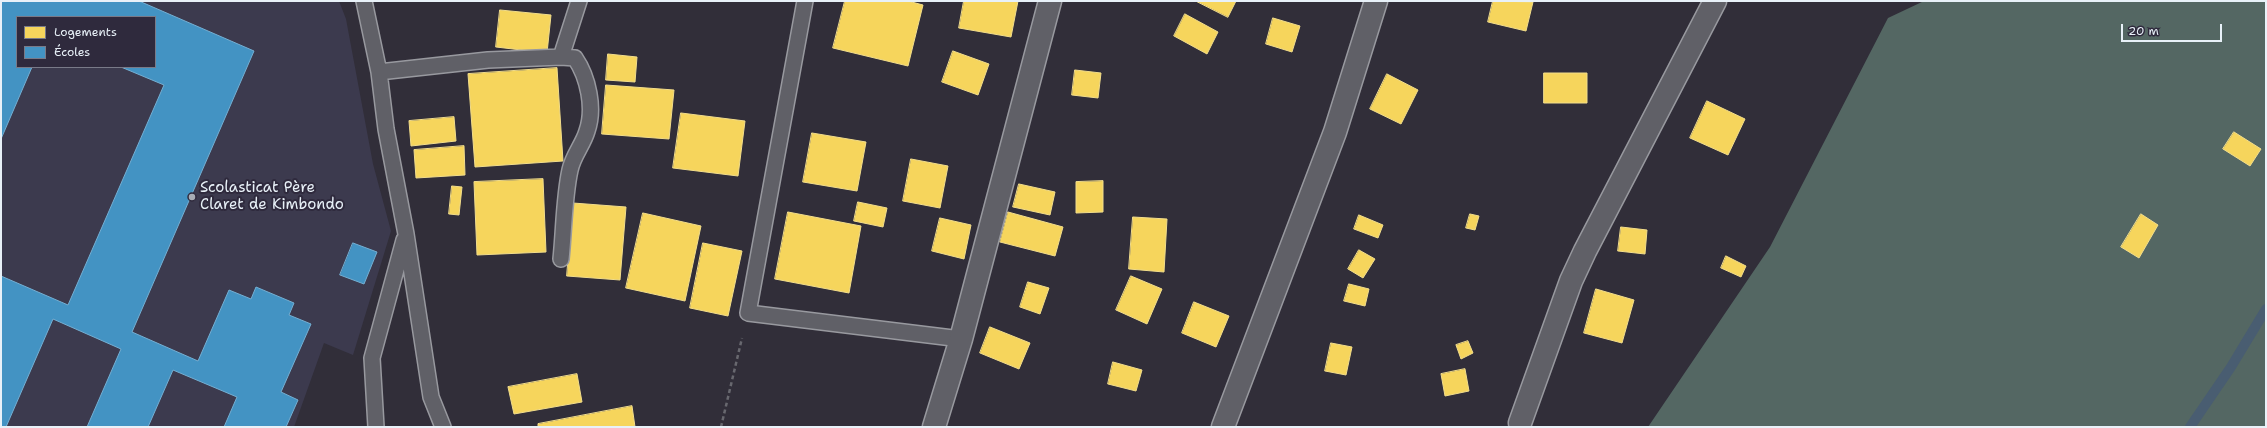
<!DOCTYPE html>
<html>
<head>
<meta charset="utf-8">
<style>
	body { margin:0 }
	#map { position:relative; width:2267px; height:428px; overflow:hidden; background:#312e39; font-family:"Shantell Sans",sans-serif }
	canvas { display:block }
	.frame { position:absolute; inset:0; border:2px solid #e8f1f8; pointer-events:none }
	.legend { position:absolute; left:16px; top:16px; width:140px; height:52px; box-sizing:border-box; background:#2f2a3d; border:1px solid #797a88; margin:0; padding:5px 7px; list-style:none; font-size:12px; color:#e8f1f8 }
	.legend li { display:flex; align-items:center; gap:8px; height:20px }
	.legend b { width:20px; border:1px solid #797a88 }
	.scale { position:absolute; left:2121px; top:24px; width:101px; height:18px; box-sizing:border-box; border:2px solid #e8f1f8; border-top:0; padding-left:5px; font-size:12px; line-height:14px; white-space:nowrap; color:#e8f1f8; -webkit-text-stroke:3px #2f2a3d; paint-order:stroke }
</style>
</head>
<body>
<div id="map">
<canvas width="2267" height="428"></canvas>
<div class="frame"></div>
<ul class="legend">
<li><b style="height:11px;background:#f6d55c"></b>Logements</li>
<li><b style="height:11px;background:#4393c3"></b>Écoles</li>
</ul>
<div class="scale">20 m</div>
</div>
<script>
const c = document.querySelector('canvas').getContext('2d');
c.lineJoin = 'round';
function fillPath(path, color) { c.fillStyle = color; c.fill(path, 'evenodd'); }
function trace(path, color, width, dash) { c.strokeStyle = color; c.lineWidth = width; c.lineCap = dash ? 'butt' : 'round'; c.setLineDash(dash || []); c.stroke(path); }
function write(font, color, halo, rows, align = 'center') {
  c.font = font + ' "Shantell Sans",sans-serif'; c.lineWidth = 4; c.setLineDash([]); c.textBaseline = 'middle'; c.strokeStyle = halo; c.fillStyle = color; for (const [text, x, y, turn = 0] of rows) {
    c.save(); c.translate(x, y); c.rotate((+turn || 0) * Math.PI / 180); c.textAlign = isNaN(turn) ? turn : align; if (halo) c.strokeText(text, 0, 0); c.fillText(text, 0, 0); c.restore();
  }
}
fillPath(new Path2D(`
	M1 1H339L346 19 373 164 391 231 353 355 324 343 294 427H1ZM17 17H155V67H17Z`), '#3c3a4e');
fillPath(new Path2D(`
	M1924 1H2266V427H1648L1770 247 1888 18Z`), '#546763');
const homes = new Path2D(`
	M845 1H908L923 5 908 66 833 48Z
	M964 1H1018L1011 37 959 28Z
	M1196 1H1236L1228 17Z
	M1493 1 1533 2 1526 31 1488 22Z
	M500 10 551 15 547 53 496 47Z
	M1185 14 1218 32 1207 54 1174 36Z
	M1273 18 1300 26 1292 52 1266 44Z
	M953 51 989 64 978 95 942 82Z
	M608 54 637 57 635 82 606 80Z
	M557 68 563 161 475 167 468 74Z
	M1075 70 1101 73 1098 98 1072 95Z
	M1544 73H1587V103H1544Z
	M1387 74 1418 90 1401 124 1370 109Z
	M606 85 674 90 669 139 602 134Z
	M1707 101 1745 119 1728 155 1690 138Z
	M681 113 745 121 738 176 673 168Z
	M454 117 456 141 411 146 409 121Z
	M2234 132 2261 149 2250 166 2223 149Z
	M812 133 866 142 857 191 803 182Z
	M464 146 465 175 416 178 414 150Z
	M911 159 948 166 940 208 903 201Z
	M543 179 546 252 477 255 474 182Z
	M1103 181V212L1076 213V182Z
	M1019 184 1055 192 1050 215 1013 207Z
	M452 186 462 187 459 215 449 214Z
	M858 202 887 208 883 227 854 221Z
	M573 203 626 207 620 280 567 276Z
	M788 212 861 226 849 293 775 279Z
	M1008 212 1063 227 1055 256 1000 242Z
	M643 213 701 226 685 301 626 288Z
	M1470 214 1479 216 1475 230 1466 228Z
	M2141 214 2158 225 2139 258 2121 247Z
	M1359 215 1383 225 1378 238 1354 229Z
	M1133 217 1167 219 1164 272 1129 269Z
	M940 218 971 225 964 259 932 251Z
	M1621 227 1647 230 1645 254 1618 251Z
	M703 243 742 251 728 316 690 308Z
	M1359 250 1375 259 1363 278 1348 269Z
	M1726 256 1746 266 1741 277 1721 268Z
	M1131 276 1162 289 1147 324 1116 310Z
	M1028 282 1049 288 1040 314 1020 307Z
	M1349 284 1369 289 1365 306 1344 301Z
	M1596 289 1634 300 1622 343 1584 333Z
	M1194 302 1229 316 1216 347 1182 333Z
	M990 327 1030 343 1019 369 980 353Z
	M1468 341 1473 353 1461 359 1456 345Z
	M1331 343 1352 347 1346 375 1325 371Z
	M1113 362 1142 370 1136 391 1108 384Z
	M1465 369 1469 391 1445 396 1441 374Z
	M577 374 582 402 514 414 508 387Z
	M632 406 635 427H538V424Z`);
fillPath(homes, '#f6d55c');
trace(homes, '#f2dd8b', 1);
const schools = new Path2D(`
	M1 1H139L254 51 132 332 198 361 229 290 251 299 256 287 294 303 289 315 311 324 281 392 298 400 286 427H224L237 397 173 370 148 427H87L121 349 53 319 6 427H1V276L68 305 164 85 121 67H155V17H17V67H32L1 139Z
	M353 243 377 252 364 284 340 275Z`);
fillPath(schools, '#4393c3');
trace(schools, '#74afd3', 1);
trace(new Path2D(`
	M2190 427 2231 367 2266 309`), '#495d71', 10);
const lane = new Path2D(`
	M364 1 379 72 386 129 406 234 431 397 443 427
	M805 1 748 313 961 339
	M379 72 488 60 561 57
	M561 259C564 231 564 197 570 170 573 155 583 145 587 131 595 108 588 77 575 58L561 57 579 1
	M376 427 372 358 404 240`);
const street = new Path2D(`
	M1520 423 1571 281 1585 251 1715 1
	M934 427 961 339 1050 1
	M1223 427 1335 132 1376 1`);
trace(lane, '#98999f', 18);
trace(street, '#98999f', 25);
trace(new Path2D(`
	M721 427 742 338`), '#68686f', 2.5, [4, 3]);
trace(lane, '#606067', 15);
trace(street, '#606067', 22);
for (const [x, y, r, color] of [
	[192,197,4,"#a8adb5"]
]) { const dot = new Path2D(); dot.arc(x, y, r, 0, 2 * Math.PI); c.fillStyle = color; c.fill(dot); trace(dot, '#2f2a3d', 1.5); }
write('15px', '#e8f1f8', '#2f2a3d', [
	["Scolasticat Père",200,188],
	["Claret de Kimbondo",200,205]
], 'left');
</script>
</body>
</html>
